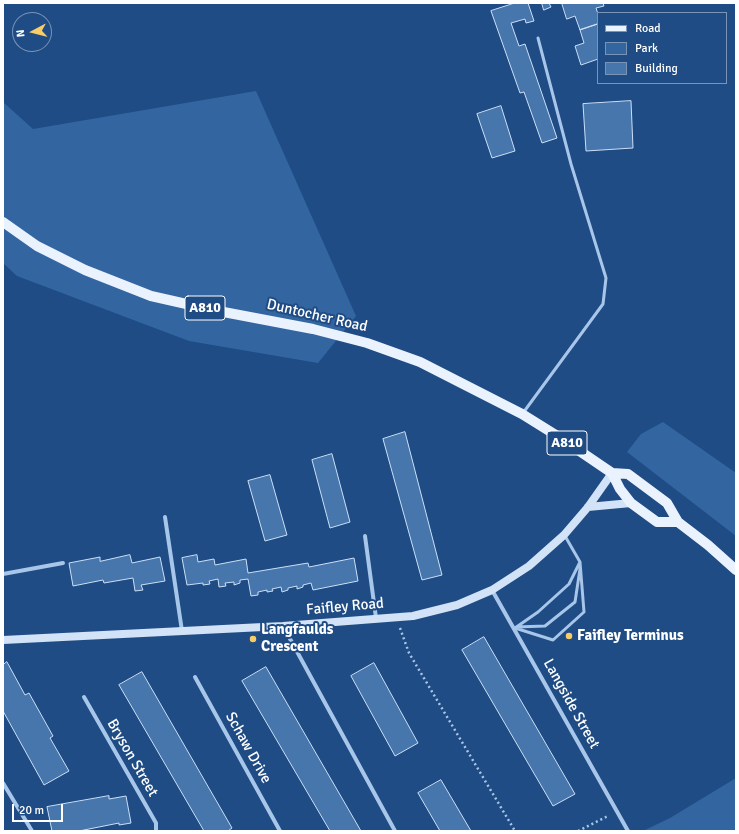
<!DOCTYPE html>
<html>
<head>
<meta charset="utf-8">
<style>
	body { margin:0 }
	#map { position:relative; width:739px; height:834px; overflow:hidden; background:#1f4c84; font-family:Signika,sans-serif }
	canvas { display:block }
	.frame { position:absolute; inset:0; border:4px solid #fff; pointer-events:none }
	.legend { position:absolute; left:597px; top:12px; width:130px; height:72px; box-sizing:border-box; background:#1f4c84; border:1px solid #7994b5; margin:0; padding:5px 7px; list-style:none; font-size:12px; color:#fff }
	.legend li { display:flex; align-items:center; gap:8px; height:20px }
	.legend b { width:20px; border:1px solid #7994b5 }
	.north { position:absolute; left:12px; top:12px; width:40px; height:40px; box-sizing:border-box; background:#1f4c84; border:1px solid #7994b5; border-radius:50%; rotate:263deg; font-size:11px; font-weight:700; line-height:16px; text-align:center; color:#fff }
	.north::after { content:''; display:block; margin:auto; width:14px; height:18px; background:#f8cc66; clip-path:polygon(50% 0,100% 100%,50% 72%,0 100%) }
	.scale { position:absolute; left:12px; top:804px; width:51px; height:18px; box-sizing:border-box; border:2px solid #fff; border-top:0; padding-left:5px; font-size:12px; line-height:14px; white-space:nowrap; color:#fff; -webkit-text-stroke:3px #1f4c84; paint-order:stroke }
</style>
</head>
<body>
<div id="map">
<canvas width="739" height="834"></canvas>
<div class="frame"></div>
<ul class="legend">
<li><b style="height:5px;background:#eaf2fe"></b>Road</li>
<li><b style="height:11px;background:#3366a1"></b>Park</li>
<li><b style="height:11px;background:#4776ac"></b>Building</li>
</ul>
<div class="north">N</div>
<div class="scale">20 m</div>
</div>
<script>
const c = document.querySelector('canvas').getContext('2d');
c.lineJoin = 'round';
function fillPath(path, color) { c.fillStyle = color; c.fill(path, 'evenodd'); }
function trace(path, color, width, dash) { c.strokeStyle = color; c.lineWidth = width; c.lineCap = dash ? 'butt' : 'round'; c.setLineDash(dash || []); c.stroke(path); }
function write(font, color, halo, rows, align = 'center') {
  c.font = font + ' Signika,sans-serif'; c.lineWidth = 4; c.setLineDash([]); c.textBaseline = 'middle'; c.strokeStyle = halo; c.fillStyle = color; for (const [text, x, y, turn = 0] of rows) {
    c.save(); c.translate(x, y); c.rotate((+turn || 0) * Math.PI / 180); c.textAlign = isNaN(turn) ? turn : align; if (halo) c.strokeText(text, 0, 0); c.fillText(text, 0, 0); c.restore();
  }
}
fillPath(new Path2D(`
	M256 91 356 316 318 363 189 341 17 276 3 263V102L33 129Z
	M663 422 736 473V536L627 452 641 434Z
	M736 778V831H643L670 818Z`), '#3366a1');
const building = new Path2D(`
	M515 3H528L534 21 526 23 525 19 511 23 519 46 525 44 557 138 542 143 524 92 520 93 491 11Z
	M542 3H549L551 7 544 10Z
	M562 3H603L604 6 596 8 598 14V24L580 30 575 16 567 19Z
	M598 24V59L581 65 575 46 584 43 580 30Z
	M631 101 633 148 586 151 583 104Z
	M501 106 515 151 492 158 477 114Z
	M405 432 442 575 422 580 383 439Z
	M332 454 350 522 330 528 312 460Z
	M270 475 287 535 265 541 248 481Z
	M130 555 132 563 160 557 165 581 141 585 143 590 135 591 133 578 104 583 103 580 73 586 69 563 100 557V561Z
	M197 555 198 562 214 559 215 565 246 559 248 573 308 563 309 567 354 558 358 581 313 590 311 583 303 585V587L297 589V586L288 588V590L282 592 281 587 272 589 273 591 267 592V590L258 592V595L251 596 248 579 240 580V583L234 585V582L225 583 226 586 219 587 218 579 209 581 210 584 203 585V583L187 585 182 558Z
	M484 637 575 794 553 806 462 650Z
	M7 662 25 695 29 693 53 736 50 738 69 771 44 785 3 711V665Z
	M374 663 418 743 395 756 351 676Z
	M266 667 361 831H330L242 681Z
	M142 672 232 828 228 831H204L119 685Z
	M441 780 471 831H440L418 793Z
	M109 796V799L126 796 131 823 119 825V823L79 831H52L47 807Z`);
fillPath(building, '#4776ac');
trace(building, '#cbdff7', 1);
trace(new Path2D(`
	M400 628 409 653 515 831
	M578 831 608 816`), '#a7c6e9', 2.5, [2, 3]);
trace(new Path2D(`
	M523 413 603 304 606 278 571 164 538 38
	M516 627 545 626 575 602 580 569
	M515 628 553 640 584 612 580 562 565 536
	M515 628 538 612 569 584 580 562`), '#a7c6e9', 3);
trace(new Path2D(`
	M165 517 182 631
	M365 536 376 618
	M3 574 63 563
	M492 590 628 831
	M283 626 395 831
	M195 677 280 831
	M84 697 156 823V831
	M3 783 32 831`), '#a7c6e9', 4);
trace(new Path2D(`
	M588 507 631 503
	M3 640 283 626 413 616 457 605 492 590 529 566 564 535 588 507 612 473`), '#d2e2f7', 8);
trace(new Path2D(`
	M3 222 37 246 85 270 151 296 213 310 313 329 367 343 420 362 522 414 559 437 612 473 620 489 631 503 657 522H678
	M612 473 628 474 667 503 678 522 708 545 736 570`), '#eaf2fe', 10);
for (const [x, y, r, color] of [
	[569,636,4,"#f8cc66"],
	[253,639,4,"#f8cc66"]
]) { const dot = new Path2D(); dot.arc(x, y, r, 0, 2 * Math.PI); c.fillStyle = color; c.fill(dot); trace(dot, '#1f4c84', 1.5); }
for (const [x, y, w] of [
	[205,308,40],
	[567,443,40]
]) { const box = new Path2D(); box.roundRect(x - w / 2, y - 12, w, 24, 3); c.fillStyle = '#1f4c84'; c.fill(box); trace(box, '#fff', 1); }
write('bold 14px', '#fff', null, [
	["A810",205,308],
	["A810",567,443]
]);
write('15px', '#fff', '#1f4c84', [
	["Duntocher Road",317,316,13],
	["Faifley Road",345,607,-5],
	["Langside Street",571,704,61],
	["Schaw Drive",248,748,61],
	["Bryson Street",132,758,60]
]);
write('bold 15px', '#fff', '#1f4c84', [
	["Langfaulds",261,630],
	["Crescent",261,647],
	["Faifley Terminus",577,636]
], 'left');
</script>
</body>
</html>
